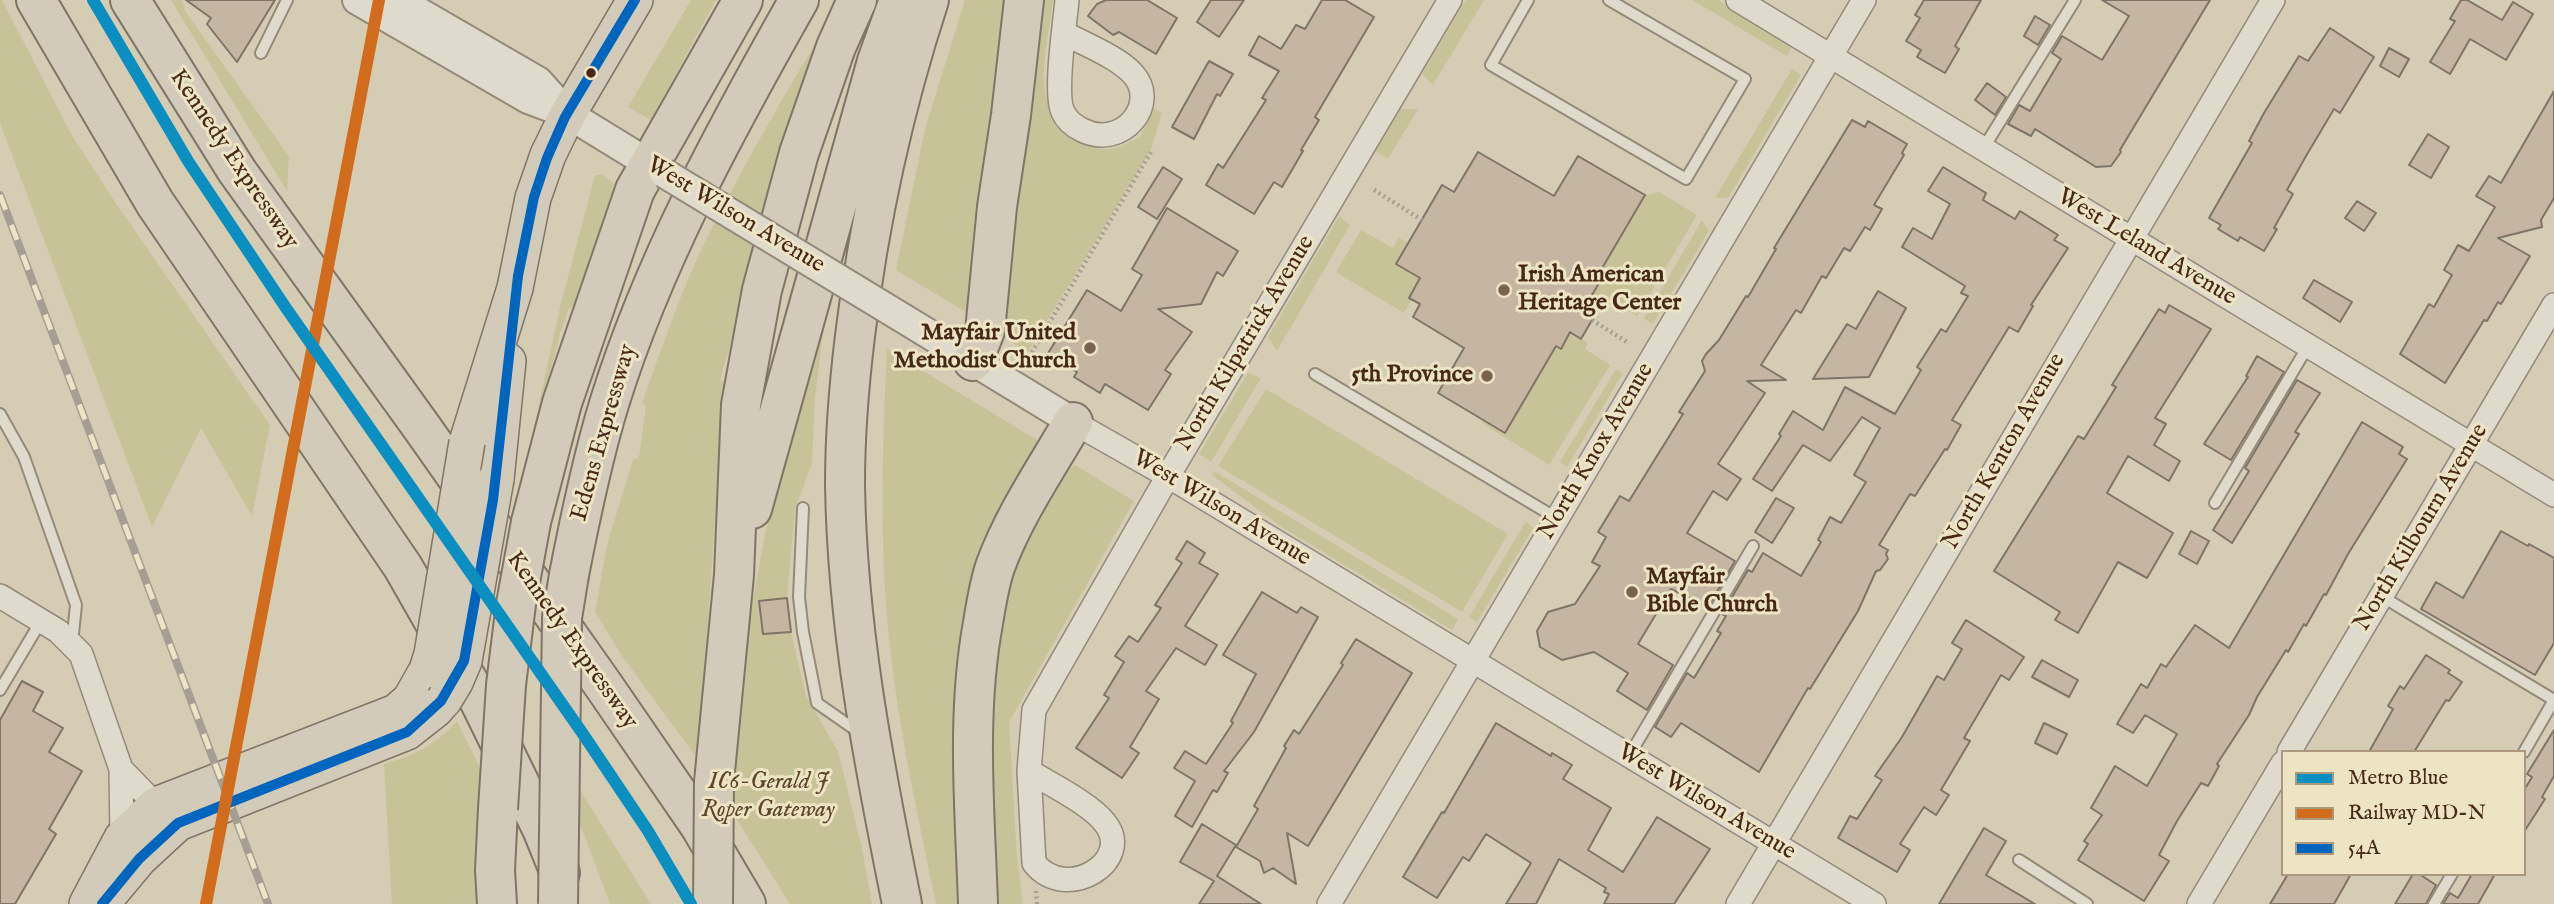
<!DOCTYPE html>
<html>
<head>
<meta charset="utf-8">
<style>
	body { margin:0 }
	#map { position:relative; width:2554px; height:904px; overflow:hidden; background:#d5cdb3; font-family:"IM FELL English",serif }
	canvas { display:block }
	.legend { position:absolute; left:2281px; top:750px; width:245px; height:126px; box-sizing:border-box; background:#ede4c4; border:2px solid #ab997f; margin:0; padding:9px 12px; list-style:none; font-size:21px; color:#482917 }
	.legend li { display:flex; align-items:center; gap:14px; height:35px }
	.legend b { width:35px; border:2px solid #ab997f }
</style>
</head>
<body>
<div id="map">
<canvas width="2554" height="904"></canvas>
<ul class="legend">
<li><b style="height:9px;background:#0b8fc0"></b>Metro Blue</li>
<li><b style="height:9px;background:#d16c1c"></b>Railway MD-N</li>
<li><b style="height:9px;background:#0065bd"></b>54A</li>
</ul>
</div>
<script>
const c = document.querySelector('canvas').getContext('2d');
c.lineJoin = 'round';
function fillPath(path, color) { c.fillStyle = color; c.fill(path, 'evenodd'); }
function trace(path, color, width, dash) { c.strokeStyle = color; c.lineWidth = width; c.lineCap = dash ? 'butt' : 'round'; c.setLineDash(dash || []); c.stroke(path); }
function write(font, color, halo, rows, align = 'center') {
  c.font = font + ' "IM FELL English",serif'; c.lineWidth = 6; c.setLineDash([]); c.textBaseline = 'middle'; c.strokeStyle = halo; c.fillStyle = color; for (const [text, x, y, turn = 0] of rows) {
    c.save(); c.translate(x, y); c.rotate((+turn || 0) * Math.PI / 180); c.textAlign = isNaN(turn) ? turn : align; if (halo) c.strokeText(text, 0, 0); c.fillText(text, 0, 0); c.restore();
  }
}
fillPath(new Path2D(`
	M0 0H2L70 132 113 199 270 425 252 516 201 428 152 527 0 123Z
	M171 0H182L185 11 289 156 287 191Z
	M691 0H716L651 120 628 107Z
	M965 0H1013L969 314 896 270 925 129Z
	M1037 0H1053C1050 27 1043 55 1044 82 1045 116 1074 152 1110 149 1120 148 1131 141 1140 137L1154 109 1162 113 1151 150 1028 352 1011 342 1006 318 1032 79Z
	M1466 0H1484L1433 85 1422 74Z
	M1692 0H1718L1793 45 1787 56Z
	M820 36 720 380 724 381 699 761 622 656 595 612 607 545 633 459 639 458 646 406 642 403C662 348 680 292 706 240 741 170 780 102 820 36Z
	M1792 69 1801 75 1728 198H1715Z
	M1401 109H1418L1388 159 1376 151Z
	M595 175H603L617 186 573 307 569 308 560 334 517 506 560 307Z
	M1659 192 1697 215 1637 316 1613 301 1609 305 1592 295 1598 285 1594 282 1645 195Z
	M1339 216 1350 225 1277 351 1268 337Z
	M1702 220 1709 231 1653 324 1644 319Z
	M1361 230 1393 248 1399 238 1408 243 1396 264 1420 278 1409 297 1412 299 1404 313 1336 272Z
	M823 324 824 327 815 398 812 464 795 508 787 598 791 632 806 696 838 751 862 848 872 904H790L729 807 746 637 765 534 781 467Z
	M1570 332 1588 343 1585 349 1610 365 1549 465 1482 423 1483 420 1505 432 1556 346 1561 348Z
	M887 349 1037 440V452L985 546 968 904H936C919 822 901 740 891 657 879 554 882 452 887 349Z
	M1616 369 1623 373 1567 467 1560 462Z
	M1248 373 1261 378 1211 462 1199 454Z
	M1266 389 1508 534 1462 612 1218 466Z
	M1075 465 1134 501 1009 722 1017 856 1023 904H995L989 685 1002 588 1027 536 1059 483 1069 469Z
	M1214 471 1458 619 1452 630 1280 526 1212 475Z
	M1526 521 1533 528 1477 622 1469 617Z
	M457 721 484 776V904H392L384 764C416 755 433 746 457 721Z
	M578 787 651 904H610L577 816Z`), '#c7c398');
const building = new Path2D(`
	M186 0H275L237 62 207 24 211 18Z
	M1106 0H1147L1177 18 1156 54 1119 32 1113 35 1088 16 1097 4Z
	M1211 0H1244L1219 37 1197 22Z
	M1322 0H1345L1374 17 1315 117 1319 120 1301 150 1303 151 1282 187 1274 182 1254 214 1206 185 1218 164 1223 168 1266 100 1262 98 1279 71 1249 55 1259 36 1281 49 1296 25 1305 29Z
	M1924 0H1981L1955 46 1959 49 1945 73 1917 57 1921 50 1906 41 1920 18 1915 15Z
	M2102 0H2210L2120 150 2121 152 2111 166 2096 167 2035 129 2031 136 2008 124 2019 105 2030 111 2061 59 2052 53 2062 36 2102 60 2129 16Z
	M2461 0H2467L2502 20 2513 2 2533 14 2506 60 2470 39 2450 74 2430 62 2455 21 2450 19Z
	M2035 16 2050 25 2038 45 2024 36Z
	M2330 28 2374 57 2340 113 2334 109 2306 156 2287 190 2293 194 2274 228 2277 229 2264 251 2240 237 2238 241 2218 229 2221 225 2209 218 2252 143 2249 141 2264 113 2299 56 2308 61Z
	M2389 48 2409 59 2399 77 2380 66Z
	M1209 61 1233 74 1220 96 1217 94 1194 139 1172 127Z
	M1987 83 2006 97 1995 115 1975 100Z
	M2554 91V198L2541 220 2542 227 2498 238 2530 256 2501 304 2498 302 2487 321 2484 320 2445 383 2400 354 2429 304 2434 307 2452 275 2444 270 2458 245 2469 251 2495 207 2476 196 2489 176 2501 183Z
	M1852 120 1865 127 1868 121 1907 144 1902 153 1904 155 1874 205 1882 209 1870 230 1865 227 1850 251 1844 248 1826 278 1822 276 1801 313 1796 310 1761 365 1786 380 1747 381 1765 393 1718 464 1741 479 1727 500 1713 491 1687 533 1735 561 1708 607 1671 589 1638 644 1673 665 1647 710 1617 691 1628 673 1594 652 1562 660 1540 647 1537 631 1548 612 1575 604 1600 566 1592 562 1606 537 1598 532 1620 496 1629 501 1683 414 1679 412 1705 371 1702 361 1706 354 1719 340 1746 296 1748 297 1776 249 1774 248Z
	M2428 134 2449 147 2431 178 2409 165Z
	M1478 152 1554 196 1578 156 1645 195 1594 282 1598 285 1592 295 1602 302 1592 320 1581 339 1570 332 1561 349 1556 346 1505 433 1438 393 1464 348 1413 317 1420 304 1409 298 1420 278 1396 264 1442 185 1454 192Z
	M1163 167 1182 179 1157 219 1138 207Z
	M1943 167 1986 193 1983 200 2015 219 2020 211 2058 235 2054 240 2068 248 2031 305 2033 306 2018 332 2009 327 1952 420 1961 425 1947 450 1945 449 1915 496 1910 494 1879 545 1888 550 1886 554 1888 559 1880 570 1876 571 1858 611 1810 689 1808 688 1759 772 1681 723 1671 737 1655 727 1687 673 1694 678 1721 633 1717 631 1726 616 1722 614 1748 570 1752 572 1763 553 1801 576 1821 542 1818 540 1830 517 1841 523 1866 482 1854 475 1880 428 1862 417 1830 461 1803 445 1772 491 1753 479 1781 436 1779 434 1793 411 1823 430 1845 387 1895 414 1921 370 1917 367 1941 329 1946 332 1968 296 1961 293 1965 286 1902 247 1913 228 1932 239 1950 204 1928 191Z
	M2357 201 2376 213 2364 231 2345 218Z
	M1167 208 1238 251 1223 276 1217 272 1201 304 1158 309 1192 332 1165 370 1171 374 1148 410 1105 384 1100 393 1074 377 1077 372 1047 355 1087 290 1121 311 1142 275 1132 269Z
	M2314 280 2352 302 2340 322 2303 298Z
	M1878 291 1906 308 1869 377 1813 379 1847 324 1856 329Z
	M2169 305 2211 329 2155 418 2166 424 2154 445 2180 461 2169 481 2128 456 2107 493 2173 533 2147 578 2118 562 2078 633 2055 620 2060 612 1994 571 2078 436 2084 439 2116 387 2112 385 2159 309 2165 313Z
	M2257 356 2284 372 2231 460 2204 444 2248 377 2246 376Z
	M2297 380 2320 393 2295 432 2299 434 2232 543 2213 530 2249 471 2245 468Z
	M2362 422 2403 447 2399 454 2407 459 2348 554 2326 595 2324 594 2306 626 2304 624 2288 652 2286 650 2257 697 2249 715 2217 764 2219 766 2208 786 2201 783 2177 821 2159 855 2169 861 2144 901 2078 860 2088 844 2084 841 2102 815 2091 808 2115 766 2147 786 2177 734 2145 715 2133 733 2117 724 2141 684 2147 688 2161 664 2166 667 2195 625 2229 648Z
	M1776 498 1794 508 1772 543 1755 532Z
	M2191 531 2209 541 2197 564 2179 554Z
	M2501 531 2528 546 2529 544 2554 558V643L2535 675 2421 609 2436 582 2463 598Z
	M1187 541 1205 553 1199 563 1218 574 1185 626 1217 645 1205 665 1176 648 1146 691 1159 699 1130 747 1139 753 1122 778 1076 748 1109 698 1104 695 1124 662 1115 656 1129 636 1138 642 1161 608 1155 605 1182 563 1176 559Z
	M1262 592 1297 613 1301 607 1318 617 1254 732 1224 771 1228 773 1217 792 1213 790 1192 827 1175 816 1195 781 1174 768 1185 751 1206 764 1233 723 1231 721 1256 674 1223 655Z
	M787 598 791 632 763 634 759 601Z
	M1966 620 2024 657 2009 680 2001 675 1964 738 1970 741 1941 790 1949 795 1936 815 1924 807 1900 844 1910 850 1897 872 1838 838 1850 816 1857 819 1882 780 1875 776 1902 737 1937 676 1944 680 1962 649 1952 643Z
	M1356 639 1412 673 1308 846 1287 833 1296 884 1273 868 1264 873 1260 861 1236 847 1258 809 1254 806 1286 748 1284 746 1294 730 1299 734 1343 665 1341 663Z
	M2426 655 2450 670 2448 673 2462 682 2449 701 2446 700 2414 752H2369L2393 709 2388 706 2400 686 2404 689Z
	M2042 660 2078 680 2069 697 2032 677Z
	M22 681 43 692 33 711 63 728 49 752 82 771 49 829 56 834 15 904H0V720Z
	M1496 723 1551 756 1552 753 1572 765 1563 779 1611 808 1588 850 1623 872 1657 817 1710 849 1674 904H1604L1609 894 1604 892 1606 888 1559 859 1536 904H1506L1531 863 1486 834 1469 861 1463 857 1437 898 1403 877 1442 812 1444 813Z
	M2044 723 2067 734 2057 754 2035 743Z
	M2554 730V776L2542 797 2545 799 2524 832V786L2526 787 2532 777 2527 774Z
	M1202 824 1236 845 1217 876 1261 904H1199L1214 881 1180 862Z
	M1984 828 2006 841 1986 875 2035 904H1939Z
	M2288 874H2351L2334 904H2270Z
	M2413 874H2419L2436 885 2426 904H2395Z
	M2472 874H2495L2478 904H2443L2450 893 2458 898Z`);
fillPath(building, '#c5b6a2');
trace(building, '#7f7566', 2);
const service = new Path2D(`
	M1528 0 1491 65 1686 179 1745 79 1609 0
	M261 53 287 0
	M1983 149 2075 0
	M1315 374 1558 519
	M0 414 24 457 76 605 72 643
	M2215 503 2308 346
	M803 508 799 597 803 632 817 703 860 733
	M2381 596 2554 700 2524 752
	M0 690 41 621
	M1629 756 1753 546
	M2019 860 2087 904
	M2434 904 2452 874`);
const minor = new Path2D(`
	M1738 0 2554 495
	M1064 33C1084 44 1118 57 1133 74 1160 104 1122 150 1082 130 1074 126 1067 121 1063 112 1054 94 1065 23 1067 0
	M1073 422 1168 476 1874 904
	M0 596 58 631 81 654 121 769 122 838
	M2289 752 2554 305
	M121 769 156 805
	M1029 771C1050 784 1091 804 1105 823 1135 860 1067 904 1034 863L1029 771 1034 710 1168 476 1450 0
	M1329 904 1864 0
	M1738 904 2273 0
	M2199 904 2283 763`);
const tertiary = new Path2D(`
	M357 0 528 99 568 114 664 173
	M398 0 538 81 563 109
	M924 331 1073 422`);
const primary = new Path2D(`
	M467 442 515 288 533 198 548 155 568 114 635 0
	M496 479 508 361
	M109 895 139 859 178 823 407 732 435 710 444 700
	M87 904 122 838 156 805 396 712 410 700 427 670`);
const motorway = new Path2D(`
	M36 0 155 203 403 567 480 702 543 831 560 873
	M130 0 237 171 423 429 606 689 700 826 746 904
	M973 361 985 331 997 207 1011 115 1024 0
	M752 509 877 61 899 0
	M531 522 562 403 635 190 743 0
	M569 575C580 518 592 460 609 404 653 262 726 129 799 0
	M714 782 734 575 741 405 762 290 799 153 836 47 857 0
	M497 904 495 870 498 809
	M902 904C874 766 847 626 845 484 845 435 849 385 855 336 869 221 893 110 929 0
	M978 904C975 811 966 716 983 623 986 605 989 585 995 567 1014 515 1046 469 1073 422`);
trace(service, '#948a7a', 14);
trace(minor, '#948a7a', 26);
trace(tertiary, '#948a7a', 32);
trace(primary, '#7f7566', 38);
trace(motorway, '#7f7566', 42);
trace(new Path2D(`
	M1374 190 1422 220
	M1592 320 1627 342
	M1029 357 1151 152
	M1036 891 1037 904`), '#a59e93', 4.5, [2, 3.5]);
trace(service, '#dedbcc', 10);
trace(minor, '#dedbcc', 23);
trace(tertiary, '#dedbcc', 28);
trace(primary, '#d2cbb9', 35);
trace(motorway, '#d2cbb9', 38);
const rail = new Path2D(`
	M0 195 268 904`);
trace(rail, '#a59e93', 8);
trace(rail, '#ede4c4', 5, [16]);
const tertiaryBridge = new Path2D(`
	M664 173 924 331`);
const primaryBridge = new Path2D(`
	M427 670 432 654 467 442
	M444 700 455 682 464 661 496 479`);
const motorwayBridge = new Path2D(`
	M498 809 506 685 516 604 531 522
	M558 904 562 618 569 575
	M713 904 714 782`);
trace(tertiaryBridge, '#948a7a', 32, []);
trace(primaryBridge, '#7f7566', 38, []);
trace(motorwayBridge, '#7f7566', 42, []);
trace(tertiaryBridge, '#dedbcc', 28);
trace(primaryBridge, '#d2cbb9', 35);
trace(motorwayBridge, '#d2cbb9', 38);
trace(new Path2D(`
	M102 904 139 859 178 823 407 732 441 701 464 661 493 500 518 276 534 197 547 158 565 117 635 0`), '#0065bd', 10);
trace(new Path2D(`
	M206 904 379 0`), '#d16c1c', 12);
trace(new Path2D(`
	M93 0 188 161 286 308 583 734 648 831 691 904`), '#0b8fc0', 12);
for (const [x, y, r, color] of [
	[591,73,6,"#482917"],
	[1504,290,7,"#79624e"],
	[1090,348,7,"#79624e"],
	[1487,376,7,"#79624e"],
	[1632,592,7,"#79624e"]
]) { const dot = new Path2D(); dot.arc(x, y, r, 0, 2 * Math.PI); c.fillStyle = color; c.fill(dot); trace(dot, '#ede4c4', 2.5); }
write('24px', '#482917', '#ede4c4', [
	["Kennedy Expressway",233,160,56],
	["West Wilson Avenue",735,216,31],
	["West Leland Avenue",2146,248,31],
	["North Kilpatrick Avenue",1246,344,-59],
	["Edens Expressway",605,433,-74],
	["North Knox Avenue",1597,452,-59],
	["North Kenton Avenue",2005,452,-60],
	["West Wilson Avenue",1221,509,31],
	["North Kilbourn Avenue",2422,528,-59],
	["Kennedy Expressway",571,641,55],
	["West Wilson Avenue",1706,803,31]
]);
write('bold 24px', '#482917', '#ede4c4', [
	["Irish American",1518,276],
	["Heritage Center",1518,304],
	["Mayfair United",1076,334,"right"],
	["Methodist Church",1076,362,"right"],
	["5th Province",1473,376,"right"],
	["Mayfair",1646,578],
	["Bible Church",1646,606]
], 'left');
write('italic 24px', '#5f462c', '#ede4c4', [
	["IC6-Gerald J",768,783],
	["Roper Gateway",768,811]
]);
</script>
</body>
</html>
